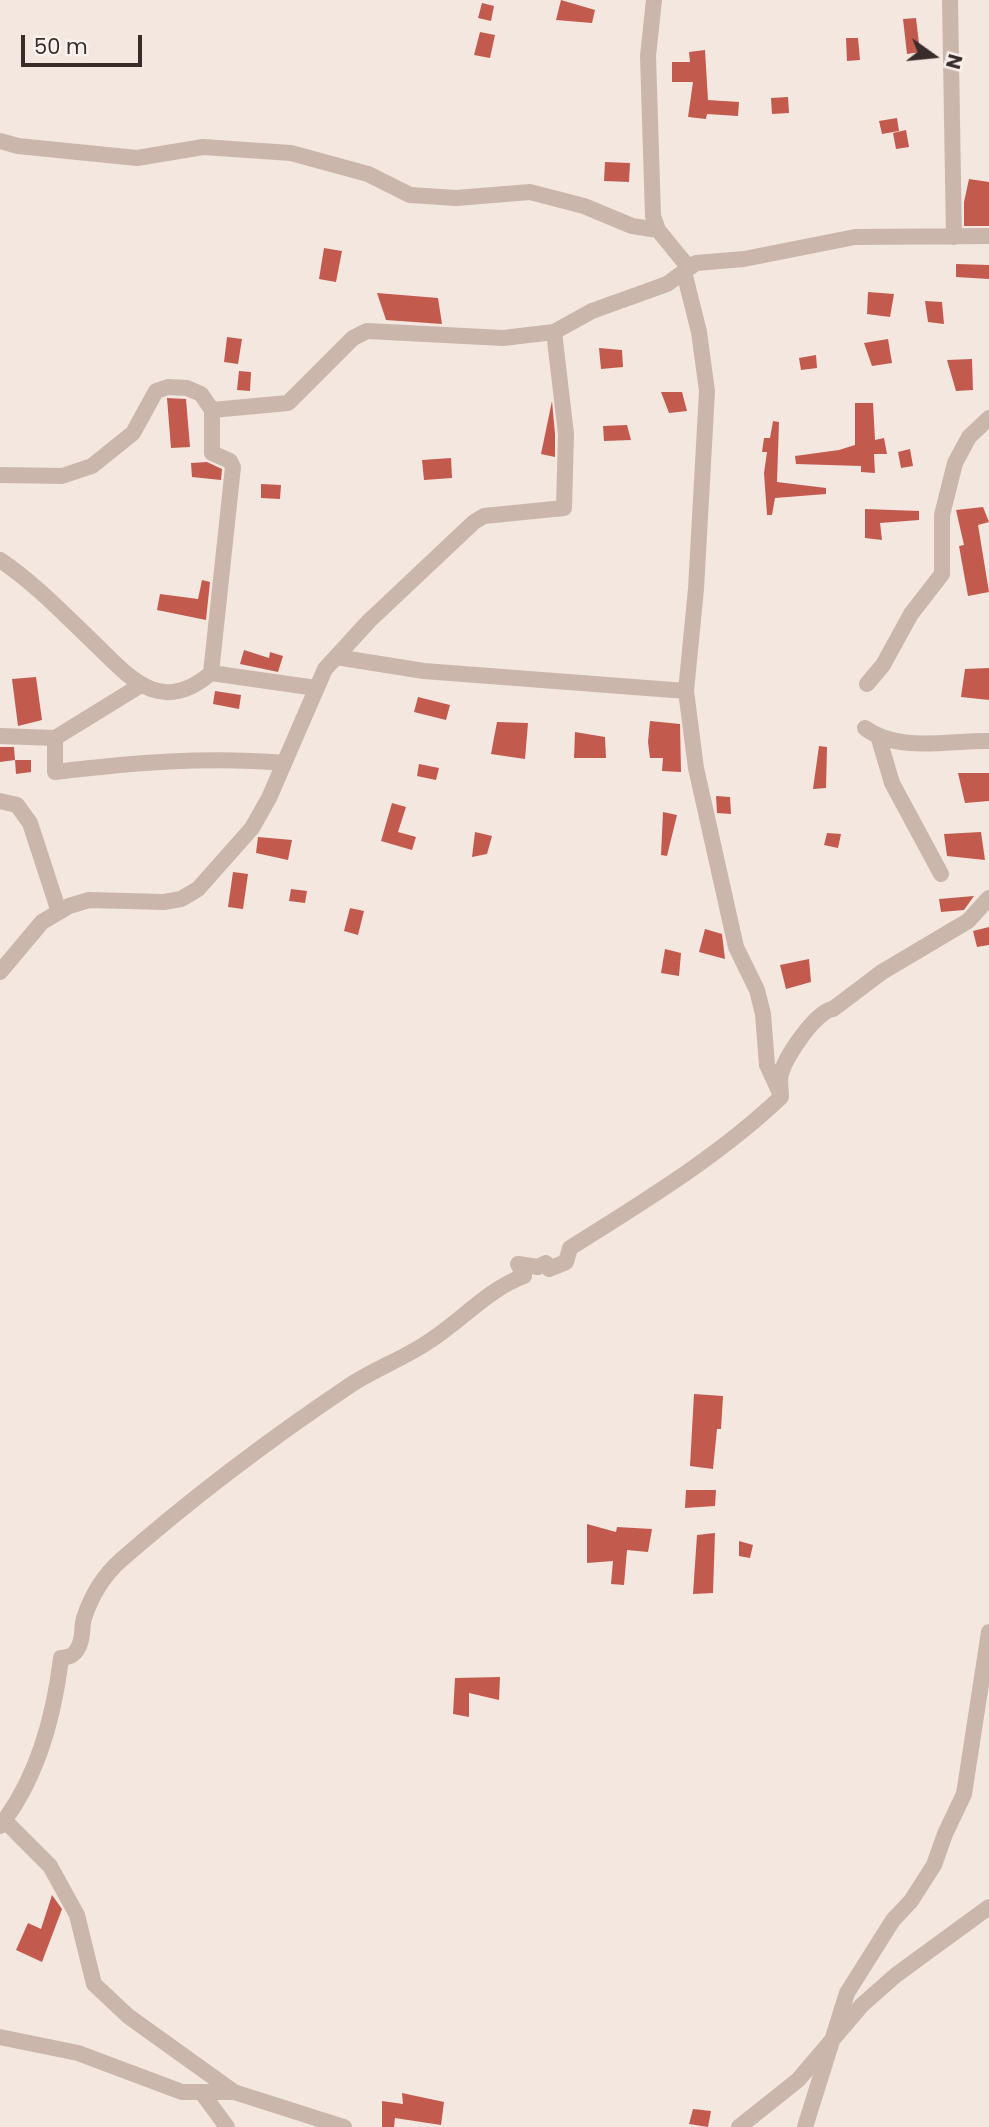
<!DOCTYPE html>
<html>
<head>
<meta charset="utf-8">
<style>
	body { margin:0 }
	#map { position:relative; width:989px; height:2127px; overflow:hidden; background:#f3e7e0; font-family:Poppins,sans-serif }
	canvas { display:block }
	.north { position:absolute; left:898px; top:21px; width:70px; height:70px; -webkit-text-stroke:5px #faf2ed; paint-order:stroke; rotate:105deg; font-size:19px; font-weight:700; line-height:28px; text-align:center; color:#392d2b }
	.north::after { content:''; display:block; margin:auto; width:24px; height:32px; background:#392d2b; clip-path:polygon(50% 0,100% 100%,50% 72%,0 100%) }
	.scale { position:absolute; left:21px; top:35px; width:121px; height:32px; box-sizing:border-box; border:4px solid #392d2b; border-top:0; padding-left:9px; font-size:21px; line-height:24px; white-space:nowrap; color:#392d2b; -webkit-text-stroke:5px #faf2ed; paint-order:stroke }
</style>
</head>
<body>
<div id="map">
<canvas width="989" height="2127"></canvas>
<div class="north">N</div>
<div class="scale">50 m</div>
</div>
<script>
const c = document.querySelector('canvas').getContext('2d');
c.lineJoin = 'round';
function fillPath(path, color) { c.fillStyle = color; c.fill(path, 'evenodd'); }
function trace(path, color, width, dash) { c.strokeStyle = color; c.lineWidth = width; c.lineCap = dash ? 'butt' : 'round'; c.setLineDash(dash || []); c.stroke(path); }
fillPath(new Path2D(`
	M561 0 595 10 592 23 556 20Z
	M482 3 494 6 491 21 478 18Z
	M916 18 920 52 907 54 903 19Z
	M480 32 495 35 490 58 474 55Z
	M846 38H858L860 60 847 61Z
	M705 50 708 100 739 102 738 116 707 114 706 119 688 117 693 82H672V62H690L689 52Z
	M788 97 789 113 772 114 771 98Z
	M897 118 899 131 882 134 879 121Z
	M906 130 909 147 896 149 893 133Z
	M605 162 630 163 629 182 604 181Z
	M969 179 989 182V226H964V202Z
	M324 248 342 251 336 282 319 279Z
	M956 264 989 265V279L956 277Z
	M868 292 894 294 890 317 867 314Z
	M377 293 438 298 442 324 386 320Z
	M925 301 942 302 944 324 928 322Z
	M227 337 242 339 238 364 224 362Z
	M888 339 892 363 872 366 864 343Z
	M599 348 622 350 623 367 601 369Z
	M816 355 817 368 801 370 799 358Z
	M972 359 973 390 956 391 947 360Z
	M239 371 251 372 250 391 237 390Z
	M661 392H682L687 411 669 413Z
	M167 398 186 399 190 447 171 448Z
	M552 401 555 434V457L541 454Z
	M855 403H873L875 440 884 438 887 454H874L875 473 861 472V466L796 464 795 456 839 450 855 445Z
	M773 421 779 422 777 482 826 488V494L775 498 772 515H767L764 473 767 452H762L764 438H770Z
	M627 425 631 440 604 441 603 426Z
	M910 449 913 466 901 468 898 452Z
	M451 458 452 478 424 480 422 460Z
	M191 463 207 462 222 469 221 480 192 477Z
	M261 484 281 485 280 499 261 498Z
	M983 507 989 522 978 525 989 592 968 596 959 546 964 545 956 510Z
	M865 509 919 511V520L880 523 882 540 865 538Z
	M202 580 210 582 206 620 157 610 160 594 198 599Z
	M244 650 269 658 270 652 283 656 278 672 240 664Z
	M989 668V700L961 697 965 669Z
	M36 677 42 720 18 726 12 679Z
	M215 691 241 695 239 709 213 704Z
	M418 697 450 705 446 720 414 712Z
	M650 721 680 724 681 772 662 771 663 758H650L648 742Z
	M497 722 528 723 525 759 491 754Z
	M575 732 605 737 606 758H574Z
	M819 746 827 747 826 788 813 789Z
	M0 747H14L15 760 0 762Z
	M15 760H31V772L16 774Z
	M419 764 439 768 436 780 417 776Z
	M958 773H989V801L965 803Z
	M716 796 730 797 731 814 717 813Z
	M392 803 406 807 398 832 416 837 412 850 381 841Z
	M663 812 677 815 667 856 661 855Z
	M475 832 492 836 487 854 472 857Z
	M981 832 985 860 947 856 944 834Z
	M827 833 841 834 838 848 824 845Z
	M258 837 292 840 288 860 256 853Z
	M233 872 248 874 243 909 228 907Z
	M291 889 307 891 305 903 289 901Z
	M974 896 964 910 941 912 939 899Z
	M350 908 364 911 358 935 344 931Z
	M989 927V945L977 947 973 931Z
	M705 929 722 934 725 959 699 952Z
	M665 949 681 953 679 976 661 973Z
	M809 959 811 982 786 989 780 965Z
	M694 1394 723 1396 721 1429H717L713 1469 690 1466Z
	M686 1490H716L715 1506 685 1508Z
	M587 1524 616 1532 617 1527 652 1529 648 1552 627 1550 624 1585 611 1584 613 1561 587 1563Z
	M715 1533 713 1593 693 1594 697 1535Z
	M739 1541 753 1545 750 1558 739 1556Z
	M500 1677 499 1700 469 1693V1717L453 1714 455 1678Z
	M52 1895 62 1909 42 1962 16 1950 28 1923 41 1929Z
	M402 2093 444 2102 441 2125 395 2118 394 2127H382V2101L403 2104Z
	M693 2109 711 2111 708 2127 689 2124Z`), '#c35a4e');
trace(new Path2D(`
	M654 0 648 56 653 216 658 230 689 268
	M950 0 954 237
	M0 141 18 146 137 158 203 147 291 153 368 174 410 195 456 198 530 192 584 206 632 226 658 230
	M684 272 699 332 707 391 696 589 686 691 696 768 736 947 757 990 763 1014 767 1065 779 1091
	M0 475 62 476 92 466 133 433 156 391 168 387 187 388 201 394 212 410 288 403 353 338 367 331 503 338 554 332 592 311 667 284 696 263 744 259 855 237 989 236
	M0 560C33 582 62 612 90 639 128 675 159 718 211 673L316 688
	M336 657 424 671 686 691
	M211 673 233 467 230 461 212 453V410
	M867 684 883 665 911 614 942 574V515L955 463 969 437 989 418
	M865 728C898 753 949 740 989 741
	M0 736 55 738V772C131 763 207 756 284 763
	M55 738 141 685
	M879 739 892 783 941 874
	M0 801 17 805 30 823 59 912
	M0 972 42 922 69 906 89 900 164 902 181 899 198 889 252 828 269 798 325 669 369 621 474 522 484 516 564 508 566 434 554 332
	M4 1820 50 1866 77 1915 94 1984 128 2016 234 2092
	M0 1826C37 1779 54 1716 61 1658 69 1657 74 1656 78 1648 84 1638 81 1628 84 1618 91 1597 104 1575 121 1560 192 1498 270 1439 349 1386 374 1369 403 1359 428 1342 460 1322 488 1289 524 1276L518 1264 538 1267 546 1263 549 1269 566 1262 570 1248C643 1202 719 1156 781 1097 781 1090 779 1081 781 1074 785 1057 816 1011 833 1009L882 972 968 921 989 898
	M0 2037 78 2053 182 2092H234L344 2127
	M202 2093 227 2127
	M739 2127 798 2080 862 2005 896 1975 989 1907
	M805 2127 847 1993 893 1920 911 1901 934 1865 945 1834 964 1794 989 1632`), '#cbb6ac', 16);
</script>
</body>
</html>
